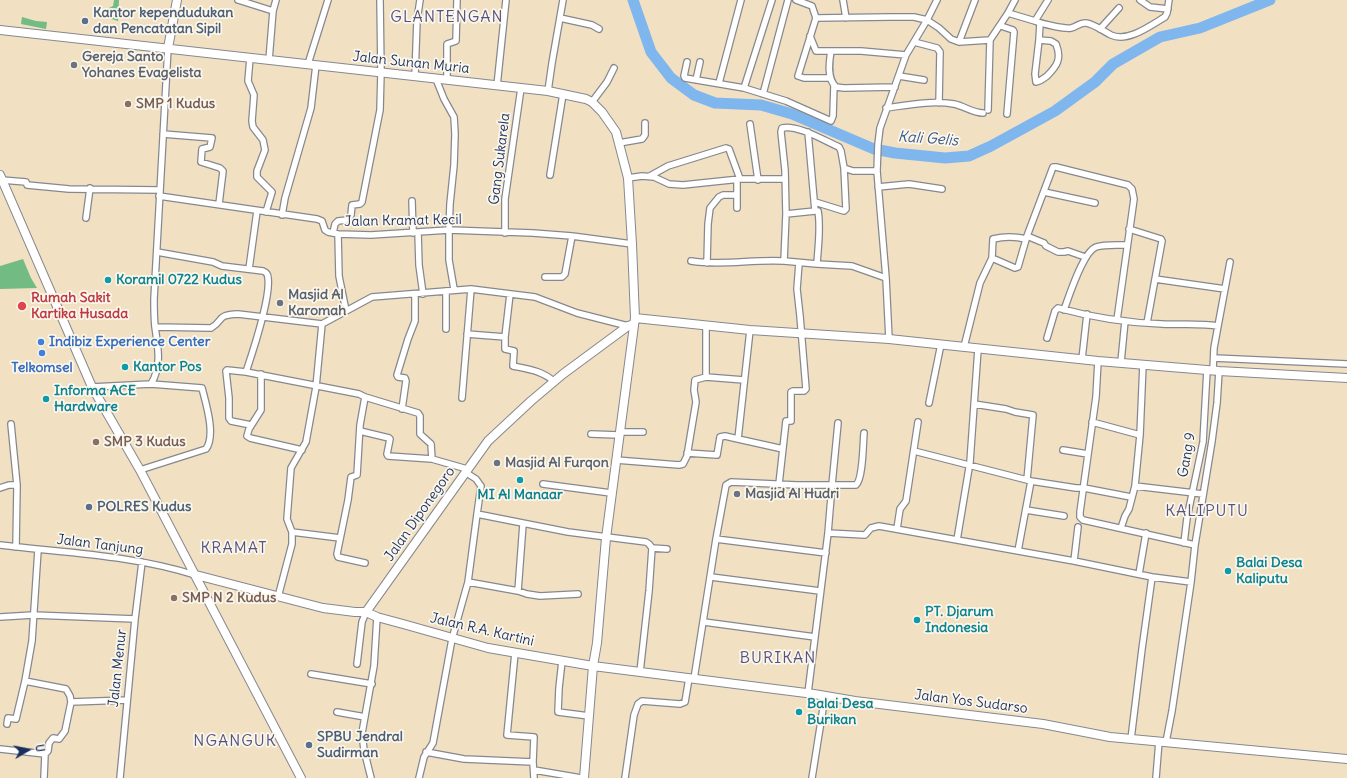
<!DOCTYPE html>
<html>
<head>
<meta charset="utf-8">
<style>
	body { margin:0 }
	#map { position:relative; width:1347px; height:778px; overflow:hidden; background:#f1e1c2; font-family:Delius,sans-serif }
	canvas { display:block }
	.north { position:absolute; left:8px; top:730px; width:40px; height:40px; -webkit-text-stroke:3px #fbf7ec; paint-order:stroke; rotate:81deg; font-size:11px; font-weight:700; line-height:16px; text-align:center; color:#1b2f5e }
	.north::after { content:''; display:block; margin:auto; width:14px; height:18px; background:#1b2f5e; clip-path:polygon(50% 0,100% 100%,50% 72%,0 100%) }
</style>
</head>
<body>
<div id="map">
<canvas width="1347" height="778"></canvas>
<div class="north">U</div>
</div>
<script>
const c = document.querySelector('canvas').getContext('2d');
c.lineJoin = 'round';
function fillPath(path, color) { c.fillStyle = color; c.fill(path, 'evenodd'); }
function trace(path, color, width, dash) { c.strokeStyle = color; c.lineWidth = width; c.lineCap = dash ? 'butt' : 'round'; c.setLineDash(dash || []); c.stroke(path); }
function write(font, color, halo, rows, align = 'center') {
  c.font = font + ' Delius,sans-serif'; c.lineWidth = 3.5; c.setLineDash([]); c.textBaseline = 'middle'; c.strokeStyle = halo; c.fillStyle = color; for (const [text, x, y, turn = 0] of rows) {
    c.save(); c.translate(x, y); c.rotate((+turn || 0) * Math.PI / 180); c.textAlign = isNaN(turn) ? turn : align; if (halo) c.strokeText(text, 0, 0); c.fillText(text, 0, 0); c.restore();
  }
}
fillPath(new Path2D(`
	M114 0H119L118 21 105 17 107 9 113 6Z
	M22 17 36 21 47 22 46 29 21 24Z
	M23 259 31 278 37 288 0 289V266Z`), '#72bc83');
trace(new Path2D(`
	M633 0 651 52 671 78 694 95 715 103 761 105 792 114 874 149 895 153 945 158 969 156 991 146 1055 111 1095 82 1113 64 1160 37 1200 28 1270 0`), '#7fb6ee', 11);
const street = new Path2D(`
	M238 0 273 11
	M772 0 744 88 786 101 831 121 833 116 834 85
	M796 0 812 6 816 18 890 17H914L927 20 939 28 951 39 959 42 990 40 1008 13
	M843 0 846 18
	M1015 0 1008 13 1035 21
	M1048 0 1035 21C1042 24 1064 29 1071 28 1077 27 1080 22 1086 23 1094 24 1103 31 1111 35 1128 43 1151 25 1165 17L1167 13 1169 0
	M1140 0 1150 7 1168 9
	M560 18 592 25 599 29
	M816 18 798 76 804 78H830
	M1001 26 1013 30 1014 32 1007 114
	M1100 29 1119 8
	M810 36 816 51H831
	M1039 40 1035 74 1036 82C1041 81 1043 79 1047 76 1057 66 1062 59 1056 44L1051 41 1039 40 1040 23
	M914 42 937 48 940 52 939 103
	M959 42 975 0
	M250 58 248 81 254 95 252 121 253 127 263 140 265 150 257 171V177L272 192 266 212
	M269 60 273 11 276 0
	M687 62 684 76 685 78 744 88
	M308 64 328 0
	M415 76 417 20 420 0
	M899 76 924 80
	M436 79 444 99 454 117 455 134 454 165 450 204 449 230V260L454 289
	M447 80V44L456 41 457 0
	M696 80 700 62
	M719 83 741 0
	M497 86 506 0
	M895 87 844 88 836 87C827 79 829 63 831 51H861L906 55
	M548 91 552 63 563 0
	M763 94 788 0
	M592 102 607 82 614 68
	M886 108C908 105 932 100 954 104 964 106 973 113 983 113
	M988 110 990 40
	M750 124 758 180
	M808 132 815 211 786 214 785 170 781 132 782 128C797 124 825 141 839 147L841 151 844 168 853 171H877
	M163 134 212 138 210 147 202 149 201 162 220 168 223 171 219 204
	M619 143 642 139 645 135V123
	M550 175 563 94
	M650 176 668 166 726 148 729 149 740 179
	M628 178 642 176 654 177 669 184 683 185 740 179H785
	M2 180 26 182 27 185 69 189 160 190
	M878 187 909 184 942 189
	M1044 192 1095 203
	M159 196 317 219 322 221 325 230 328 232 338 234 371 235 449 230 533 233 572 236 632 244
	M412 201 413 233
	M815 202 844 211 846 209 844 168
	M737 208V180
	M815 211H818C821 228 818 247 817 264L852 266 886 278
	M282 215 285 198 311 108 316 65
	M86 218 90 188
	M1129 229 1161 239 1162 241 1147 323
	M418 232 419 265 423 294
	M333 233 335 224 338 221 347 220 351 215 352 205 360 204 362 202 380 110 381 72 380 0
	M505 233V199L521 88
	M338 234 339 276 346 311
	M1027 236 1044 243 1046 246 1058 252H1064L1068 251 1085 257
	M157 252 213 262 222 266 263 271C266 272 268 274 268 278 271 298 253 351 246 372L359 394 365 397 360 425 357 475 351 477 348 500 337 554 338 557 365 563
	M992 258 1015 268 1018 267 1027 236 1053 167H1056L1128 185 1132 189 1134 199 1117 320
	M691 261C720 266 754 259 784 261L786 214
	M784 261 817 264
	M707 263 708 224 710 208 719 197 723 195H737
	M249 269 257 211
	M545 277H562L565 274 572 236
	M1155 279 1225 289
	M446 291V329
	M1064 310C1069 296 1083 252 1096 247 1105 244 1117 245 1127 245
	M706 326V377
	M1218 326 1230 262
	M155 327 211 328C225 320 215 315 238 314L322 324 372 297 471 289 535 297 577 313 628 326
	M467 334 505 337V349L514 351 513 366C527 369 544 371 554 382
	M505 337 510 294
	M1047 338 1055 311 1058 308C1091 317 1128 323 1162 324 1181 325 1200 323 1218 326L1214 348 1213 370
	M889 339 886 278 877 171 878 144 880 128 906 55 927 20 937 0
	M964 347 980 283 992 258 993 239C1005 236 1014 236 1026 239
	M1214 358 1347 364
	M1082 359 1087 314
	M1098 361 1096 397 1080 512V517L1083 520 1195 545
	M1121 362 1125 321
	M246 372 227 370 226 371 229 398V418L231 421 251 425
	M261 374V410L249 429 247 436 250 438 302 450
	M92 387 151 384C162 366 158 347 155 327 154 317 154 308 154 299L168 48
	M365 397 418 413 420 416V434L431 444 432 459
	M462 398 471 289
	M929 403 941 344
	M974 404 1006 409 1015 412 1033 415 1027 480
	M402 409 406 381 405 378 398 377 397 375 408 339 415 321V295
	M1092 422 1140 435
	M11 424 17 485
	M360 431 389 438 390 439 387 454 388 456 432 459 467 469
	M620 432H643
	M591 434 619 435
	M738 439 783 449
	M1063 450 1088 454
	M914 451 1031 481 1076 488H1084L1131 497
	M687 453 717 455 720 437 725 436 738 439 750 330
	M616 460 679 465 683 464 687 456 696 402 694 390 695 380 706 377 744 380
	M140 470 206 449C216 435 206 404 202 388L151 384
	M465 472 476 479 481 486 477 514
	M543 484 611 493
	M779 484 786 421H791V392L793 391H804L806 389 800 316 797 289 799 263
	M1135 486 1203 494
	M0 488 9 485H17V487L16 547
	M1026 510 1064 516
	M1121 528 1125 516 1129 509 1135 486 1140 435 1143 364
	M897 529 900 509 906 501 918 422
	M292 532 340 538
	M828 533 865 535 871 528 879 526 1074 561 1152 577 1191 582
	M716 539 826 553
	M957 540 970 462 978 349
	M1184 543 1187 518 1203 442 1207 370
	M0 545C65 553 132 555 195 575
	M652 548 667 549
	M38 550 32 641 25 681 66 689 70 696 71 702
	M1018 551 1031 481
	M1074 561 1078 527
	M1139 574 1146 533
	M711 577 820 591
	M468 582 518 591 527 594 540 596 578 594
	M518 591 523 524
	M278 597 292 544V532L287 519 291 468 306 442 316 387 322 324
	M0 617 33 615 135 619
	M704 622 815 637
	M515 653 507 735 534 737 533 762
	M562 661 559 688 558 712 589 716
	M357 664 362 622 366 612
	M311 674 372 684
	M694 679 716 539 726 485 731 482 797 485H856C863 479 863 444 864 433
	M808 693 828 533 832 485 838 423
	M337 712 365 717
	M7 724 8 718 16 719 25 681
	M1131 739 1142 649 1152 577
	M1166 742 1172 711 1191 582 1195 545 1212 441 1217 403 1219 371
	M0 749 45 754
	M426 752 464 759 533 762 534 778
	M534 770 581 778
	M44 778 45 754 48 751 49 743 53 738 59 739 65 731 71 702 127 700
	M120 778 135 619 142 562
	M371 778 364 750 362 733 374 666 377 617
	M419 778 424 757 433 743 452 639 468 582 477 514 568 532 646 542 649 544 652 548 649 591 640 672
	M625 778 634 715 638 704 642 701 680 704 685 702 689 678
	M812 778 825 696
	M1156 778 1159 741`);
const secondary = new Path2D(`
	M0 30 548 91 586 99 592 102 602 112 616 132 628 178 632 244 635 318 606 538 597 643 593 666 584 778
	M168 48 177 0
	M0 175 92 387 140 470 301 778
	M635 318 750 330 889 339 1098 361 1219 371 1347 378
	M196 575 323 608 355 612H366L488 441 531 401 563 374 628 326 634 324
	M366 612 377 617 403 624 488 648 593 666 814 694 855 701 1043 724 1110 737 1347 759`);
trace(street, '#868890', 8);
trace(secondary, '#868890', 10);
trace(street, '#fff', 5.5);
trace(secondary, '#fff', 8);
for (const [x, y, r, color] of [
	[85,21,4,"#5c6f8a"],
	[74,65,4,"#6b7280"],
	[128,104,4,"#8d6e63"],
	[108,280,4,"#0f9aa8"],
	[280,303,4,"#6b7280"],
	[22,306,5,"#e0444e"],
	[41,342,4,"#3f7fe0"],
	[42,353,4,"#3f7fe0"],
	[125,367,4,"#0f9aa8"],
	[46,399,4,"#0f9aa8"],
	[96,442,4,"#8d6e63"],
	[497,463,4,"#6b7280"],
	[520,480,4,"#0f9aa8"],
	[737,494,4,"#6b7280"],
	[89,507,4,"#5c6f8a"],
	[1228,571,4,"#0f9aa8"],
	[174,598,4,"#8d6e63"],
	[917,620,4,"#0f9aa8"],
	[799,712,4,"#0f9aa8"],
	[309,745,4,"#5c6f8a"]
]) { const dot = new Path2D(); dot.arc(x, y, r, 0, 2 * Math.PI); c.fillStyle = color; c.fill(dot); trace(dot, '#fbf7ec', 1.5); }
write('bold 14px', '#4e5e75', '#fbf7ec', [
	["Kantor kependudukan",93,13],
	["dan Pencatatan Sipil",93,29],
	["POLRES Kudus",97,507],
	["SPBU Jendral",317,737],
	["Sudirman",317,753]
], 'left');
write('bold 14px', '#5b616d', '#fbf7ec', [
	["Gereja Santo",82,57],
	["Yohanes Evagelista",82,73],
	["Masjid Al",288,295],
	["Karomah",288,311],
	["Masjid Al Furqon",505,463],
	["Masjid Al Hudri",745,494]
], 'left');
write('14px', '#1b2f5e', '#fbf7ec', [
	["Jalan Sunan Muria",411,63,6],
	["Gang Sukarela",500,159,-83],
	["Jalan Kramat Kecil",403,221,-1],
	["Gang 9",1187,455,-80],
	["Jalan Diponegoro",420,514,-55],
	["Jalan Tanjung",100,545,7],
	["Jalan R.A. Kartini",482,630,13],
	["Jalan Menur",118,668,-84],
	["Jalan Yos Sudarso",971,702,7]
]);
write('bold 14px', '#785e54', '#fbf7ec', [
	["SMP 1 Kudus",136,104],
	["SMP 3 Kudus",104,442],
	["SMP N 2 Kudus",182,598]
], 'left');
write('bold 14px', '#0d838f', '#fbf7ec', [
	["Koramil 0722 Kudus",116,280],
	["Kantor Pos",133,367],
	["Informa ACE",54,391],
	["Hardware",54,407],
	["MI Al Manaar",520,495,"center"],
	["Balai Desa",1236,563],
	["Kaliputu",1236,579],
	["PT. Djarum",925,612],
	["Indonesia",925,628],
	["Balai Desa",807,704],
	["Burikan",807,720]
], 'left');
write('bold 14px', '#be3a42', '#fbf7ec', [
	["Rumah Sakit",31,298],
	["Kartika Husada",31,314]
], 'left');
write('bold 14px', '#366cbe', '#fbf7ec', [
	["Indibiz Experience Center",49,342],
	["Telkomsel",42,368,"center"]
], 'left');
write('italic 15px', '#395889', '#fbf7ec', [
	["Kali Gelis",928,139,4]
]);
c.letterSpacing = '1px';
write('16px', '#575381', '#fbf7ec', [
	["GLANTENGAN",447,17],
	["KALIPUTU",1207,511],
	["KRAMAT",234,548],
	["BURIKAN",778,658],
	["NGANGUK",235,741]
]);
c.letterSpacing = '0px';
</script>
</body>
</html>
